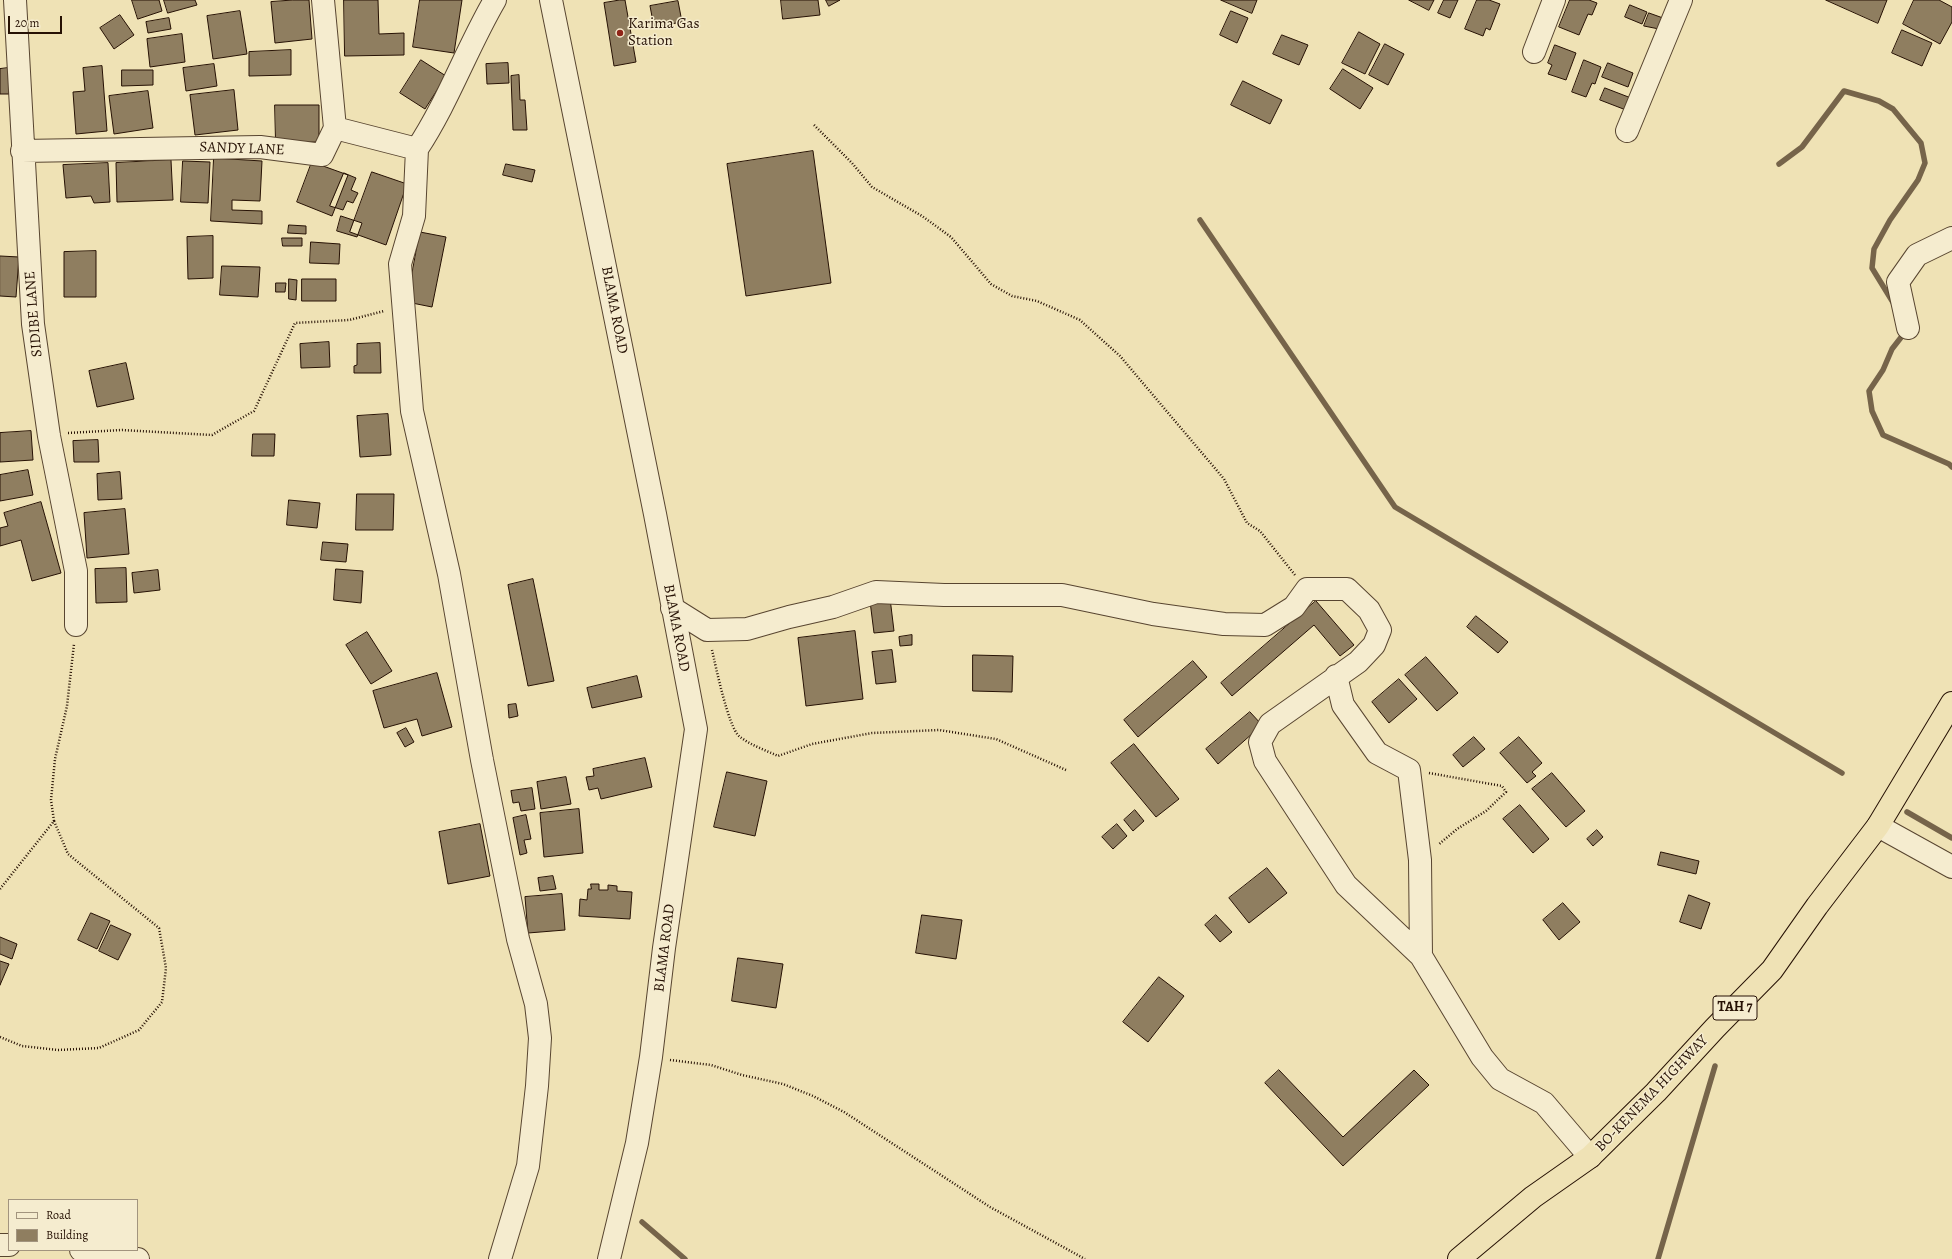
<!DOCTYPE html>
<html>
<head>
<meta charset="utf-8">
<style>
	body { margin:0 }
	#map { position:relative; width:1952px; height:1259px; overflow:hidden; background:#efe2b5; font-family:Alegreya,serif }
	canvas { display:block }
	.legend { position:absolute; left:8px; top:1199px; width:130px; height:52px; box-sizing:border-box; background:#f5eccf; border:1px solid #a2947e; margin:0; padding:5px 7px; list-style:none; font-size:12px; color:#261104 }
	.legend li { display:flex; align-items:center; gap:8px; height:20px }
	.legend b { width:20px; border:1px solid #a2947e }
	.scale { position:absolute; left:8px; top:16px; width:54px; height:18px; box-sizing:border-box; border:2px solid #261104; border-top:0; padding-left:5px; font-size:12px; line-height:14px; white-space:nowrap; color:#261104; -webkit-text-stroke:3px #f5eccf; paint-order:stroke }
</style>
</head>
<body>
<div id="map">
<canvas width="1952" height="1259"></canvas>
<ul class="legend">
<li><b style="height:5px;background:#f5eccf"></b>Road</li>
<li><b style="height:11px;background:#8f7e60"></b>Building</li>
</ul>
<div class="scale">20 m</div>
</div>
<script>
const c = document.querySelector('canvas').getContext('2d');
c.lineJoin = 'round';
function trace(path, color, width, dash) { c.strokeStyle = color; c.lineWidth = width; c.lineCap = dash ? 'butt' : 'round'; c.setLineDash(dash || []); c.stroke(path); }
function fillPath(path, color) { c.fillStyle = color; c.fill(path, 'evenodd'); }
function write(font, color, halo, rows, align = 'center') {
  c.font = font + ' Alegreya,serif'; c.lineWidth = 3; c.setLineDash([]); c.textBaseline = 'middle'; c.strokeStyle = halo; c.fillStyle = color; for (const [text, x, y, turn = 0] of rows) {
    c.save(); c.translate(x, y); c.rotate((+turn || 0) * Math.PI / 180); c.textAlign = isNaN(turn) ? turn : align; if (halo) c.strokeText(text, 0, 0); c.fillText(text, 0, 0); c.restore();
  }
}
trace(new Path2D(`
	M1779 164 1802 147 1844 91 1879 101 1893 109 1921 143 1925 163 1918 180 1890 220 1874 249 1872 268 1894 304
	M1200 220 1395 507 1842 773
	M1906 331 1892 349 1883 370 1869 391 1872 411 1883 435 1949 464 1952 467
	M1907 812 1952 838
	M642 1222 685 1259
	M1658 1259 1715 1066`), '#76644a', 5.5);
const building = new Path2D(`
	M132 0H159L162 11 138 19Z
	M164 0H195L197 5 168 13Z
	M293 0H309L312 39 275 43 271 2Z
	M344 0H378L379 34 404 33V55L345 56Z
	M420 0H462L454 53 413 47Z
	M620 0H625L636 62 614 66 604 3Z
	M781 0H818L820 15 783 19Z
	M826 0H840L829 6Z
	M1221 0H1257L1252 13Z
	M1409 0H1434L1429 10Z
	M1444 0H1458L1450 18 1438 13Z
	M1477 0H1489L1500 4 1490 30 1486 28 1483 36 1465 29Z
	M1570 0H1589L1597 3 1592 15 1588 14 1579 35 1559 27Z
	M1826 0H1887L1878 23Z
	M1914 0H1939L1952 7V22L1940 44 1903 24Z
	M678 1 682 22 654 27 650 6Z
	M1630 5 1647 12 1642 24 1625 17Z
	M240 11 247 54 213 59 207 16Z
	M1231 11 1248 18 1237 43 1220 35Z
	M1649 13 1663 18 1659 29 1644 26Z
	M120 15 134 35 114 49 100 28Z
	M169 18 171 29 148 33 146 22Z
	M1902 30 1932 43 1922 66 1892 53Z
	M1359 32 1380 44 1365 74 1342 63Z
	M182 34 185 62 150 67 147 39Z
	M1282 35 1308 45 1299 65 1273 54Z
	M1385 44 1404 54 1388 85 1369 75Z
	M1555 45 1576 53 1566 80 1548 74 1552 65 1548 63Z
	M291 50V75L249 76V52Z
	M421 60 446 76 425 109 400 93Z
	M1584 60 1601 67 1595 84 1592 83 1586 97 1572 92Z
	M508 63 509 83 487 84 486 64Z
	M1608 63 1633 73 1628 87 1602 77Z
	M214 64 217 86 186 91 183 68Z
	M102 66 107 131 76 134 73 92 85 91 83 68Z
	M8 68 9 94H0V69Z
	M1343 69 1373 88 1360 109 1330 89Z
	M122 70H153V85L122 86Z
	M519 75 520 100H525L527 130H513L511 76Z
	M1243 81 1282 100 1270 124 1231 105Z
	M1605 88 1631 98 1626 110 1600 100Z
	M234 90 238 130 195 135 190 95Z
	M148 91 153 128 114 134 109 96Z
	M275 105H319V142L276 143Z
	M813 151 831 283 746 296 727 164Z
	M214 158 262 161 260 201 232 200V210L262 211V224L211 221Z
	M171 160 173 200 117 202 116 163Z
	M183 161 210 162 208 203 181 202Z
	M312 162 348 175 332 216 297 202Z
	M108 163 110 202 94 203 91 196 66 198 63 165Z
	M506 164 535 170 532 182 503 175Z
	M372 172 407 184 386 245 350 232Z
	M344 173 356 178 351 190 358 193 353 203 347 201 343 210 330 206Z
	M341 216 362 223 357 237 337 231Z
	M289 225 306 226V234L288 233Z
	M420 232 446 237 432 307 407 302Z
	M213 236V278L188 279 187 237Z
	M282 238H302V246H283Z
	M311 242 340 244 339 264 310 263Z
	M96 251V297H64V252Z
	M0 256 19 257 16 297 0 296Z
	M222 266 260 267 258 297 220 295Z
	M289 279 297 280 296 300 289 299Z
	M302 279H336V301H302Z
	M276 283H286L285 292H276Z
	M329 342 330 367 301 368 300 344Z
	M380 343 381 373H354V366L357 365V344Z
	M126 363 134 399 97 407 89 371Z
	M388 414 391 455 360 457 357 416Z
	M31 431 33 460 0 462V433Z
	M253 434H275L274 456H252Z
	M98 440 99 462H74L73 441Z
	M28 470 33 495 0 501V475Z
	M120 472 122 499 98 500 97 474Z
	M357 494H394L393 530H356Z
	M289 500 320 503 317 528 287 525Z
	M41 502 61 573 32 581 21 540 0 546V528L8 526 4 513Z
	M125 509 129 554 87 558 84 513Z
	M323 542 348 544 346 562 321 560Z
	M126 568 127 602 96 603 95 569Z
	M336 569 363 571 361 603 334 600Z
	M158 570 160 590 134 593 132 573Z
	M533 579 554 681 528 686 508 585Z
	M890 598 894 631 874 633 870 601Z
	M1316 601 1354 645 1340 656 1314 625 1232 696 1221 683Z
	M1476 616 1508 642 1498 653 1467 627Z
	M855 631 863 699 806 706 798 638Z
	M367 632 392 671 371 684 346 645Z
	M912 635V645L900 646 899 637Z
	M892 650 896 682 876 684 872 652Z
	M973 655 1013 656 1012 692 973 691Z
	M1426 657 1458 693 1437 711 1405 675Z
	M1193 661 1207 677 1138 737 1124 720Z
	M437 673 452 727 422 736 417 719 384 728 373 691Z
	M637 676 642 697 592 708 587 688Z
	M1399 679 1417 699 1389 723 1372 702Z
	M516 704 518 716 509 718 508 705Z
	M1250 712 1262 725 1218 764 1206 749Z
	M406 728 414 742 405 747 397 733Z
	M1474 737 1485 749 1463 767 1453 755Z
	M1519 737 1542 763 1532 772 1536 776 1527 783 1500 753Z
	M1134 744 1179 799 1156 817 1111 763Z
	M645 758 652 787 601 799 598 788 589 790 586 777 594 776 593 769Z
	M727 772 767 781 755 836 714 827Z
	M1552 773 1585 811 1566 827 1532 789Z
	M566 777 571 804 541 809 537 782Z
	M532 788 535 809 521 811 519 802 513 803 511 791Z
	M1520 805 1549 839 1533 853 1503 819Z
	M579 809 583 853 544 857 540 813Z
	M1135 810 1144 821 1133 831 1124 820Z
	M526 815 531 839 524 840 527 853 520 855 513 818Z
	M480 824 490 876 448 884 439 832Z
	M1117 824 1127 836 1113 849 1102 837Z
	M1597 830 1603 837 1593 846 1587 839Z
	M1661 852 1699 861 1696 874 1658 865Z
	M1267 868 1287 893 1249 923 1229 898Z
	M553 876 556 889 540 891 538 878Z
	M591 884H599V890H608V885L617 886V891L632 892 630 919 579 916 580 899 587 900 588 889H591Z
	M562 894 565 930 528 933 525 897Z
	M1689 895 1710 903 1701 929 1680 922Z
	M1563 903 1580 922 1559 940 1543 920Z
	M91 913 110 921 97 949 78 940Z
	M922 915 962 920 956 959 916 953Z
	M1216 915 1232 932 1220 942 1205 925Z
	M111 925 131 934 118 960 99 951Z
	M0 937 17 944 12 959 0 954Z
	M738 958 783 964 776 1008 732 1001Z
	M0 961 9 964 0 985Z
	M1159 977 1184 996 1148 1042 1123 1022Z
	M1279 1070 1343 1137 1414 1070 1429 1085 1343 1166 1265 1083Z`);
fillPath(building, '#8f7e60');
trace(building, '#261104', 1);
const minor = new Path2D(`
	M15 0 33 324 49 436 76 571V625
	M323 0 335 128
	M551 0 655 514 696 729 664 948 651 1057 637 1143 609 1259
	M1534 52 1554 0
	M1627 131 1681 0
	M417 149 414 216 400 264 412 411 449 574 482 760 518 939 536 1004 540 1038 537 1086 528 1166 500 1259
	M22 151 260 147 322 155 335 128 417 149C448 102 467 48 495 0
	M1908 328 1898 282 1917 255 1952 238
	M672 608 707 630 747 629 789 617 833 607 876 592 944 595H1062L1153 614 1224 624 1265 625 1294 607 1307 589H1347L1369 610 1380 630 1374 645 1358 662 1270 724 1260 742 1265 761 1346 885 1421 956 1482 1057 1500 1079 1544 1103 1590 1157
	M1336 676 1343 705 1377 753 1409 770 1420 860 1421 956
	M1878 826 1952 867
	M0 1245H9
	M81 1250 138 1259`);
const highway = new Path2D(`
	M1459 1259 1533 1197 1590 1157 1656 1092 1715 1028 1772 970 1817 906 1878 826 1952 703`);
trace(minor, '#584530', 24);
trace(highway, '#261104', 24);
trace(new Path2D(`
	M814 125 852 163 872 187 922 216 951 237 991 284 1012 296 1037 301 1080 320 1120 356 1224 479 1247 523 1260 531 1295 575
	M68 433 122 430 212 435 254 411 295 323 349 320 384 311
	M712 650C716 667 728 726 739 736 750 745 765 750 778 756L812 744 872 733 939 730 996 739 1066 770
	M1429 773 1502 786 1506 792 1486 811 1457 829 1438 845
	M0 889 54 821 51 800 55 759 67 706 74 644
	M0 1037 22 1046 58 1050 99 1048 139 1030 162 1002 166 968 159 928 68 854 54 821
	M670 1060 711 1065 742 1075 783 1084 813 1096 844 1112 990 1207 1085 1259`), '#261104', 2.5, [1, 2]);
trace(minor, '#f5eccf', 22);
trace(highway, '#efe2b5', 22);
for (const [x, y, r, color] of [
	[620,33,4,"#8f2418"]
]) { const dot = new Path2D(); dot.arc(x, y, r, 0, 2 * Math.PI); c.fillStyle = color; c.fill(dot); trace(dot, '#f5eccf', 1.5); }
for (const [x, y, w] of [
	[1735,1008,44]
]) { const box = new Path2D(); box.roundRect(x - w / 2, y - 12, w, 24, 3); c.fillStyle = '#f5eccf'; c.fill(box); trace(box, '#261104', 1); }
write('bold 14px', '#261104', null, [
	["TAH 7",1735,1008]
]);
write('15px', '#261104', '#f5eccf', [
	["Karima Gas",628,24],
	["Station",628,41]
], 'left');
write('15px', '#261104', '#f5eccf', [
	["SANDY LANE",242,149,2],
	["BLAMA ROAD",614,310,79],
	["SIDIBE LANE",34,314,-95],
	["BLAMA ROAD",676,628,79],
	["BLAMA ROAD",665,948,-83],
	["BO-KENEMA HIGHWAY",1652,1094,-46]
]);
</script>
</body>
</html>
